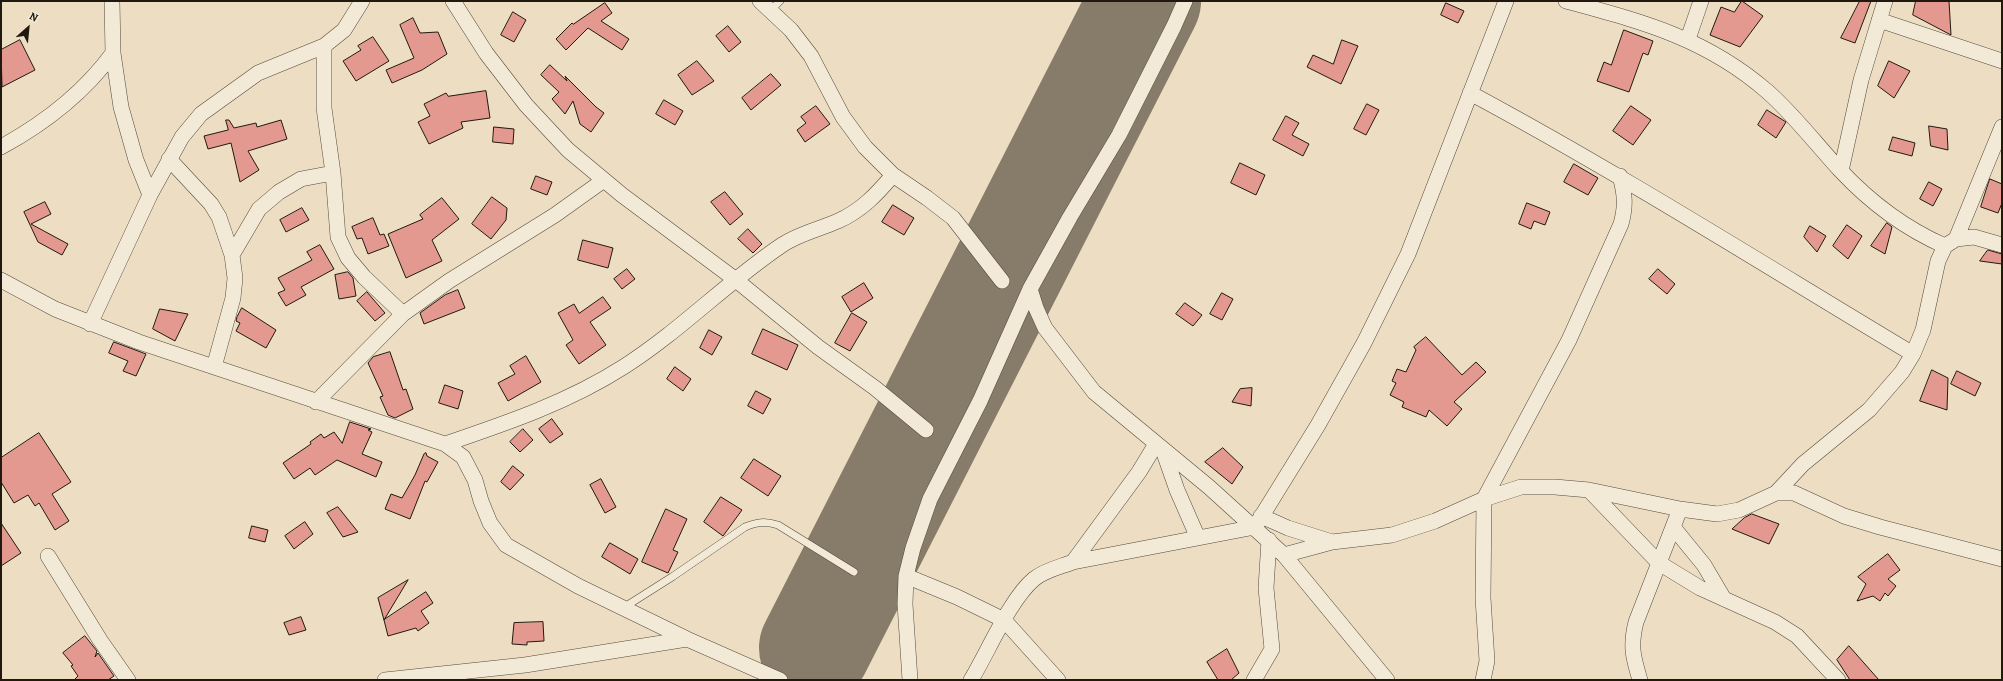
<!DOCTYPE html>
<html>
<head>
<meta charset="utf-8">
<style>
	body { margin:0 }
	#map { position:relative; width:2003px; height:681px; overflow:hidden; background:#edddc2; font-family:Alegreya,serif }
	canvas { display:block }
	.frame { position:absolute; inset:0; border:2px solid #211910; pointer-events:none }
	.north { position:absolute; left:8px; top:8px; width:40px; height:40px; -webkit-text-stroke:3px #f3e9d7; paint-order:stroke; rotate:27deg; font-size:11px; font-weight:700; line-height:16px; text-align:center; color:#211910 }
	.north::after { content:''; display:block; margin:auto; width:14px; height:18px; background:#211910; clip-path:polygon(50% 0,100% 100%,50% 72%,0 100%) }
</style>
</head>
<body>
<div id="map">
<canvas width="2003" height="681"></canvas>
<div class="frame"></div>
<div class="north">N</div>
</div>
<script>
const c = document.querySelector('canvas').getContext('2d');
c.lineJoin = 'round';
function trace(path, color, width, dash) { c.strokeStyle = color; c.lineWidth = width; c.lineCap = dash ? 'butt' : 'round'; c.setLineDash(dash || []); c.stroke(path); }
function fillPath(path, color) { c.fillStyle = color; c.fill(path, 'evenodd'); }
trace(new Path2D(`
	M815 648 1145 1`), '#877b69', 112);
const building = new Path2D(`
	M1742 1 1763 16 1740 47 1710 35 1721 7 1734 12Z
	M1860 1H1871L1855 43 1841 38Z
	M1916 1H1949L1951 35 1913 15Z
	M605 3 612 13 601 21 629 39 622 50 588 28 566 50 556 39 572 23 573 24Z
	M1446 3 1464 11 1458 23 1441 15Z
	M513 12 526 20 514 42 501 35Z
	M413 18 420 33 438 32 447 54 422 70 392 83 386 70 414 58 400 25Z
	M728 26 741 42 729 52 716 36Z
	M1624 30 1653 41 1648 55 1643 53 1629 92 1597 81 1604 62 1611 65Z
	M373 37 389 61 356 81 343 61 361 50 358 46Z
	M20 40 35 70 2 87 1 50Z
	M1342 40 1358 46 1341 84 1307 67 1313 55 1333 64Z
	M697 61 714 81 692 95 678 75Z
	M1889 61 1910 71 1894 98 1878 86Z
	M550 65 567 81 565 76 596 107 604 113 591 132 580 124 573 101 565 114 552 99 559 92 541 75Z
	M771 74 781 85 751 110 742 98Z
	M486 91 490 118 461 122 463 128 429 144 418 122 430 116 424 104 446 93 448 96Z
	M664 100 683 111 675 125 656 114Z
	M1367 104 1379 110 1366 135 1354 129Z
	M816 106 830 124 805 142 797 130 806 123 801 117Z
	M1631 106 1651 120 1633 145 1613 131Z
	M1767 110 1786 122 1776 138 1758 125Z
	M1286 116 1299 123 1292 135 1309 144 1303 156 1273 140Z
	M226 120H229L234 128 256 123 257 127 281 120 287 139 248 151 259 170 240 182 231 143 208 149 204 136 228 130Z
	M1929 126 1947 129 1948 150 1931 146Z
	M494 127 514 129 513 144 493 142Z
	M1893 137 1915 143 1912 156 1889 150Z
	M1240 163 1265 175 1256 195 1231 183Z
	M1574 164 1598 178 1588 195 1564 182Z
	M536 176 552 182 547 195 531 189Z
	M1990 179 2002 184V203L1998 213 1981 207Z
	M1929 182 1942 189 1933 206 1920 199Z
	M725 192 743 214 730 225 711 202Z
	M492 197 507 208 506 220 491 239 472 224Z
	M442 198 459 219 432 240 442 261 406 278 388 234 423 219 420 215Z
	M45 202 51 214 31 224 68 244 62 255 38 242 24 212Z
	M1527 203 1550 212 1545 225 1534 221 1531 229 1519 224Z
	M893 205 914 218 904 235 882 222Z
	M302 208 309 220 286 232 280 220Z
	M373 218 380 235 384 234 389 246 368 254 362 238 357 239 352 227Z
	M1887 223 1892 227 1885 254 1871 246Z
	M1847 225 1862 236 1848 259 1833 246Z
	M1810 226 1826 236 1817 252 1804 237Z
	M748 229 762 244 753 253 738 239Z
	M583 240 613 248 608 268 578 260Z
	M320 245 334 269 301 287 306 295 286 306 278 293 285 290 278 278 312 260 307 252Z
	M1988 250 2002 254V264L1980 261Z
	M627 269 635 279 622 289 614 279Z
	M1658 269 1675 284 1667 294 1649 279Z
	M348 272 353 278 356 296 339 299 335 275Z
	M864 283 873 298 851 312 842 297Z
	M458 290 465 308 424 324 420 313 445 295Z
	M367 292 385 313 375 321 357 301Z
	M1222 293 1233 299 1222 320 1210 314Z
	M603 297 611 308 590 322 606 345 579 364 566 345 573 340 558 313 574 304 579 313Z
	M1185 303 1202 315 1193 326 1176 314Z
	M242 308 276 330 266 348 236 331 240 323 236 321 237 317Z
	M160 309 188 314 175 341 153 329Z
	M852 313 867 322 850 351 835 343Z
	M763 329 798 345 787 370 752 354Z
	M709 330 722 337 712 355 700 348Z
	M1426 337 1462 375 1476 362 1486 372 1454 402 1462 409 1447 426 1429 410 1426 417 1402 407 1404 402 1390 395 1396 383 1392 381 1397 369 1406 372 1416 350 1414 347Z
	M114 342 146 354 136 376 123 371 128 361 109 353Z
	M390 352 403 390 406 389 413 409 395 418 388 415 380 397 383 396 368 363 373 357Z
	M526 356 541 382 508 401 498 383 515 374 510 366Z
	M675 367 691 379 683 391 667 379Z
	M1932 370 1948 378 1947 410 1920 401Z
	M1957 371 1981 383 1975 396 1951 384Z
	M445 385 463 391 458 409 439 403Z
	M1252 388 1251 406 1232 402 1240 389Z
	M756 391 771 399 763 414 748 406Z
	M552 419 563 434 550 443 539 429Z
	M350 422 371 429 368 430 372 432 362 454 382 462 376 477 337 460 315 475 310 468 294 479 283 463 311 444 310 442 321 434 324 438 334 432 342 443Z
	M523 429 533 440 520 452 510 442Z
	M39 433 71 482 52 494 69 521 55 530 39 503 35 506 28 495 14 503 1 482V458Z
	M1223 448 1243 467 1232 484 1205 462Z
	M426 453 427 456 438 462 427 482 425 481 410 519 385 509 391 494 402 498 415 475 424 454Z
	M754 459 781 476 768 496 741 478Z
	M513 466 524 475 510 490 501 482Z
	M601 479 616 507 605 513 590 485Z
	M721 497 742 510 723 536 704 522Z
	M338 507 358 532 343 537 327 513Z
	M666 509 687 519 673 550 678 552 668 573 642 562Z
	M1752 514 1779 524 1769 544 1732 529 1744 518Z
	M305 522 313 534 294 549 285 536Z
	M1 523 21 553 1 566Z
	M252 526 268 530 265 542 249 538Z
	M610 543 638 559 630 574 602 557Z
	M1888 554 1900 570 1888 579 1896 586 1888 596 1885 593 1880 601 1873 596 1857 601 1866 584 1858 577Z
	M408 580 384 620 378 598Z
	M426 592 433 603 421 611 429 623 418 631 416 628 388 636 384 620Z
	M301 617 306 630 289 635 284 623Z
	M543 622 544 641 527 642V645L512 644 514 623Z
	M85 636 97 651 95 657 98 653 114 676 108 680H74L78 676 71 666 73 665 63 653Z
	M1849 646 1879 680H1850L1837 660Z
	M1227 649 1239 673 1231 680H1218L1207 662Z`);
fillPath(building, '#e39990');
trace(building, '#211910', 1);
const lane = new Path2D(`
	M771 10 780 1
	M623 608 672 577 745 527C757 522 765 521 778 525L854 572`);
const street = new Path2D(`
	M112 1 113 53 121 107 136 160 150 195
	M453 1 486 53 526 105 568 150 622 195 736 280 818 347 875 388 926 430
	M760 1 791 30 811 56 843 117 865 147 893 175 927 198 953 218 1002 281
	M1566 1C1643 22 1706 38 1768 92 1794 115 1816 144 1840 170 1869 201 1906 229 1945 246
	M1879 20 2002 61
	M1688 39 1701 1
	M324 46V108L333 173 338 237 348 258 364 277 403 314
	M1470 93C1621 174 1766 266 1913 354
	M1 147C45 123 83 94 113 53
	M169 159 211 204 219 217 232 255 235 278 233 298 214 367
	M1841 171 1861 80 1885 1
	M1956 239 2002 127
	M232 255 259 209 279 192 301 179 333 173
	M1 280 55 309 139 342 445 444 463 457 475 480 481 501 490 523 506 545 578 586 687 639 780 680
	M1030 289 1036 308 1045 328 1094 392 1209 487 1284 555 1387 680
	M90 324 150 195 182 137 201 114 258 73 324 46 344 30 362 1
	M316 402 403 314 449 281 555 215 604 180
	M445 444C507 423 569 402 625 366 681 330 727 282 782 245 798 234 820 229 838 221 861 211 877 194 893 175
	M1163 450 1177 490 1198 538
	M1589 490 1659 563 1700 588 1775 622 1797 636 1838 680
	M1776 493 1803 464 1869 410 1902 372 1913 354 1923 330 1938 261 1945 246 1956 239 1974 237 2002 245
	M1261 516 1288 528 1332 542
	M1673 527 1704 565 1724 599
	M1284 555 1332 542 1392 535 1435 521 1484 499 1521 487H1555L1589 490 1680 509 1717 514 1739 510 1776 493H1794L1844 516 1880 527 2002 559
	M48 556 100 640 128 680
	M1073 562 1139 472 1156 444
	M906 576 957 597 1004 620 1058 680
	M385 680 525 665 687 639
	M910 680 905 604 906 576 913 548 930 499 980 401 1030 289 1070 217 1119 135 1174 26 1185 1
	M971 680C988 652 1010 599 1034 579 1045 570 1060 567 1073 562L1255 527 1318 425 1364 343 1408 254 1506 1
	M1254 680 1272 649 1266 588 1269 540
	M1483 680 1487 661 1483 598 1484 499 1569 340 1621 224C1626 206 1625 194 1620 176
	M1640 680C1633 657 1630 646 1636 622L1680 509`);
trace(lane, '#544a3c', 8);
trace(street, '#544a3c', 16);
trace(lane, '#f3e9d7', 7);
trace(street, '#f3e9d7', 15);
</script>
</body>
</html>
